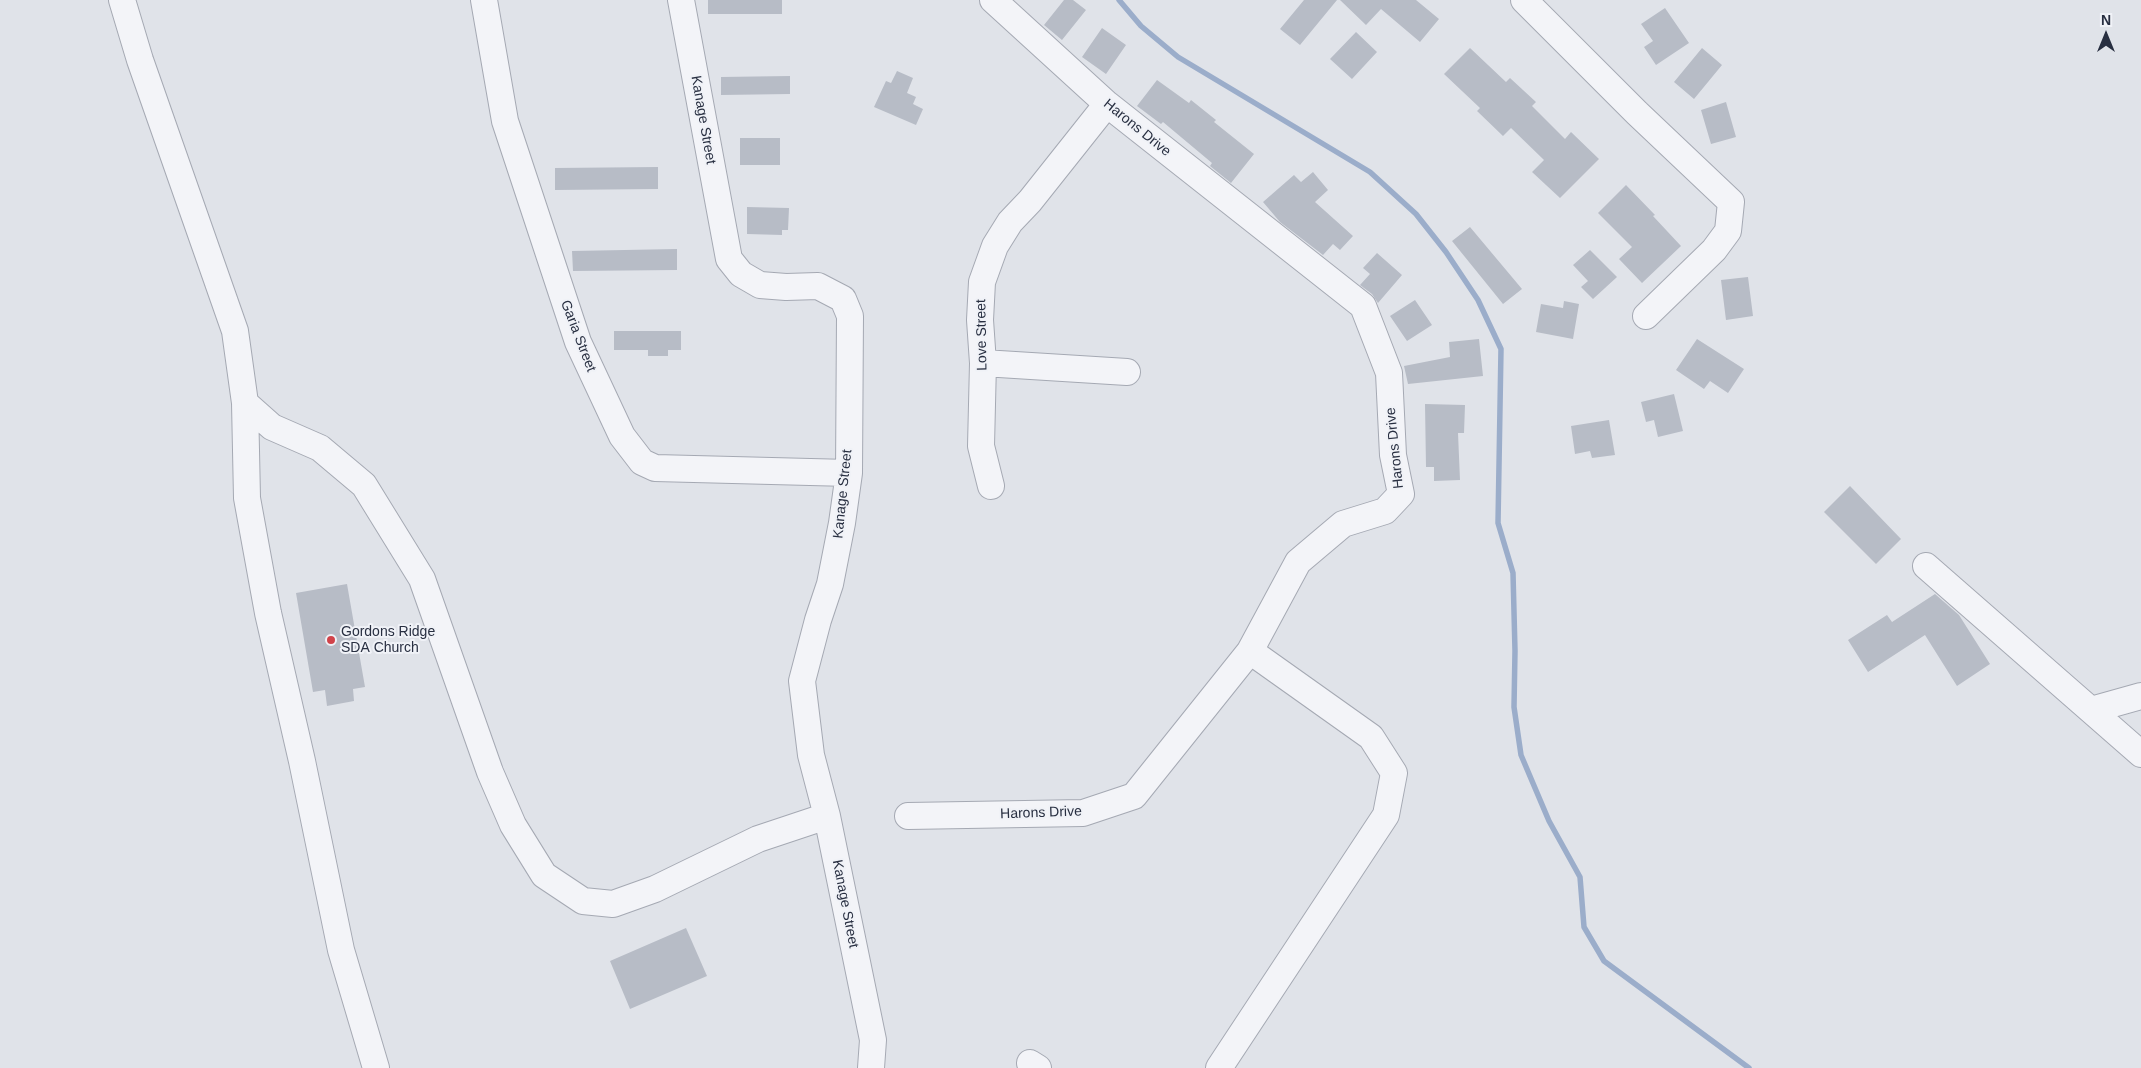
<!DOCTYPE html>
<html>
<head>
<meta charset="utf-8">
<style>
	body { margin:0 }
	#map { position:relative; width:2141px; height:1068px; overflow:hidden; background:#e0e3e9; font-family:Arial,sans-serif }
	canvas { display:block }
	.north { position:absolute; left:2081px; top:10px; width:50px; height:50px; -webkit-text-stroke:4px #f0f2f7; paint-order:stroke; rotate:0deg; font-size:14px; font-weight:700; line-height:20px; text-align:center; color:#282f41 }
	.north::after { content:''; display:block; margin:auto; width:18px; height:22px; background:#282f41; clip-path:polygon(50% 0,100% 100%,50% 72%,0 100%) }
</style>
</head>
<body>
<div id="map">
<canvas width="2141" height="1068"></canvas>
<div class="north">N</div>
</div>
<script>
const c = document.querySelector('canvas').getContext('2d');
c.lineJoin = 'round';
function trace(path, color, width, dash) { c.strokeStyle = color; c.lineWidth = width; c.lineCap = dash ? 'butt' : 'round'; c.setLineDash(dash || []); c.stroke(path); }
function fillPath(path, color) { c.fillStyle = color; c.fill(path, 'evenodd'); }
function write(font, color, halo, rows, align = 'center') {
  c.font = font + ' Arial,sans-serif'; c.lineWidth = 4; c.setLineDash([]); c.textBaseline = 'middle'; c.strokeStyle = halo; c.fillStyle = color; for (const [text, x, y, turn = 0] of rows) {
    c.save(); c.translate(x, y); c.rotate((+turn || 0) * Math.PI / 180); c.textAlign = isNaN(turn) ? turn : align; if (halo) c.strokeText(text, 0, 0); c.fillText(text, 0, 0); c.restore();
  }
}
trace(new Path2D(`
	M1119 0 1141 26 1178 57 1370 172 1416 214 1446 252 1478 300 1501 349 1498 523 1513 573 1515 651 1514 707 1521 755 1549 821 1580 877 1584 927 1604 961 1749 1068`), '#9badca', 5.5);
fillPath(new Path2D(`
	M708 0H782V14H708Z
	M1064 0H1073L1086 10 1062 40 1044 25Z
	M1304 0H1337L1300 45 1280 29Z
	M1340 0H1416L1439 19 1420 42 1381 9 1366 25Z
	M1665 8 1689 43 1656 65 1644 47 1653 41 1641 24Z
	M1102 28 1126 45 1106 74 1082 57Z
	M1356 32 1377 52 1352 79 1330 59Z
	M1470 48 1506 82 1510 78 1536 102 1532 106 1565 139 1571 132 1599 159 1560 198 1532 172 1544 160 1511 128 1503 136 1477 111 1480 108 1444 74Z
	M1702 48 1722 65 1694 99 1674 82Z
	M897 71 913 78 907 93 916 97 913 104 923 109 916 125 874 107 886 81 891 83Z
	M790 76V94L721 95V77Z
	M1157 80 1189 103 1191 100 1216 120 1214 122 1254 154 1231 183 1210 166 1212 163 1163 122 1161 124 1137 106Z
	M1726 102 1736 137 1711 144 1701 110Z
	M740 138H780V165H740Z
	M658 167V189L555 190V168Z
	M1313 172 1328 190 1315 202 1353 236 1340 250 1333 244 1323 255 1280 222 1263 202 1294 175 1301 182Z
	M1626 185 1655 215 1653 216 1681 246 1642 283 1619 259 1632 247 1598 213Z
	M747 207 789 208 788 230H782V235L747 234Z
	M1470 227 1522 289 1503 304 1452 241Z
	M677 249V270L573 271 572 251Z
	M1590 250 1617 277 1593 299 1581 287 1588 281 1573 265Z
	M1377 253 1402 275 1378 303 1372 294 1360 285 1370 274 1363 268Z
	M1748 277 1753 316 1726 320 1721 280Z
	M1415 300 1432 325 1407 341 1390 316Z
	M1564 301 1579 304 1573 339 1536 332 1541 304 1563 308Z
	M614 331H681V350H668V356H648V350H614Z
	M1479 339 1483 376 1408 384 1404 366 1450 357 1449 342Z
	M1697 339 1744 369 1728 393 1710 381 1704 389 1676 370Z
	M1674 394 1683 431 1658 437 1654 420 1646 422 1641 402Z
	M1425 404 1465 405 1464 433H1458L1460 480 1434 481V467H1426Z
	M1609 420 1615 455 1592 458 1590 451 1575 454 1571 426Z
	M1850 486 1901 539 1876 564 1824 512Z
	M347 584 365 687 353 689 354 701 327 706 325 690 313 692 296 593Z
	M1935 594 1959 615 1990 664 1957 686 1925 635 1868 672 1848 640 1887 615 1892 622Z
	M686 928 707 976 630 1009 610 961Z`), '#b7bcc6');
const minor = new Path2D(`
	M122 0 140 60 235 331 245 403 247 498 268 613 302 761 341 950 376 1068
	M484 0 505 121 578 342 622 436 642 462 655 468 849 473
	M681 0 729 259 741 274 760 285 786 287 818 286 843 299 850 316 849 473 842 523 830 584 818 620 802 681 811 755 827 816 873 1040 871 1068
	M1524 0 1637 113 1731 202 1728 231 1714 250 1646 316
	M983 363 1127 372
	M245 403 272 427 320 448 364 485 422 579 490 772 513 825 544 875 583 901 613 904 655 889 758 839 827 816
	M991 486 981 446 983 363 980 320 982 282 995 246 1010 222 1030 201 1107 104
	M1926 566 2141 754
	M2091 710 2141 696
	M908 816 1083 813 1134 796 1250 651 1298 562 1343 524 1385 511 1401 494 1393 455 1389 373 1363 306 1107 104 993 0
	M1030 1063 1038 1068
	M1219 1068 1386 815 1394 773 1371 737 1250 651`);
trace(minor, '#a5a9b3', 28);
trace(minor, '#f3f4f8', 26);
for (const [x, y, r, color] of [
	[331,640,5,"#d1434a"]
]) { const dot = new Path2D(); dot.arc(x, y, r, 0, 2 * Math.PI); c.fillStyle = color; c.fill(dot); trace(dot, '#f0f2f7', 2); }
write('14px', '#282f41', '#f0f2f7', [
	["Kanage Street",703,120,80],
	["Harons Drive",1137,128,39],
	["Love Street",982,335,-91],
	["Garia Street",578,336,69],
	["Harons Drive",1395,448,-96],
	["Kanage Street",843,494,-84],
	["Harons Drive",1041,813,-2],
	["Kanage Street",845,904,79]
]);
write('14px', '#282f41', '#f0f2f7', [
	["Gordons Ridge",341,632],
	["SDA Church",341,648]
], 'left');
</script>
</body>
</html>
